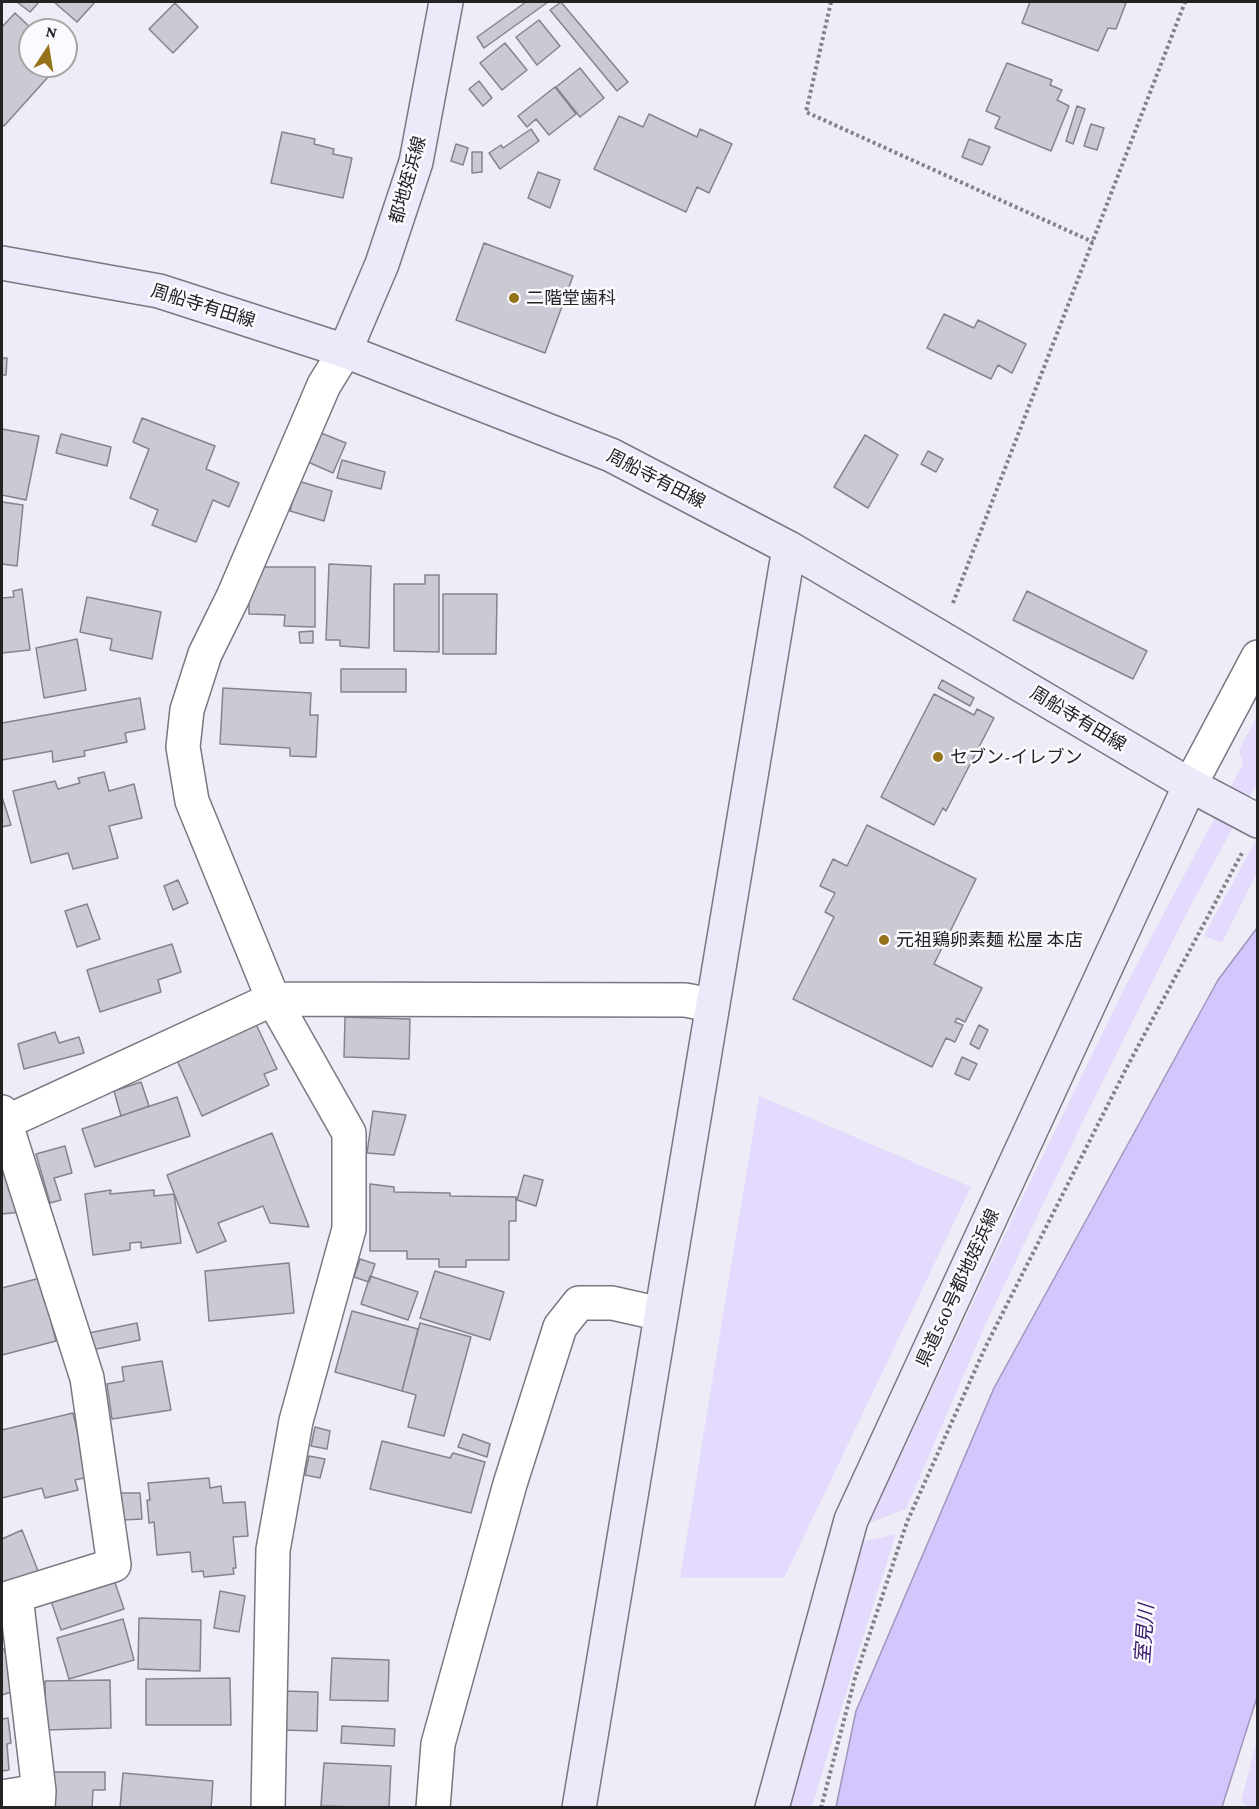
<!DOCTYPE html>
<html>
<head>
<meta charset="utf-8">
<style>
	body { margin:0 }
	#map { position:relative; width:1259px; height:1809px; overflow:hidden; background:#eeecf6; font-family:"Crimson Pro",serif }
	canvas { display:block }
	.frame { position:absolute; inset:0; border:3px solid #232225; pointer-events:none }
	.north { position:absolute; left:18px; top:18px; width:60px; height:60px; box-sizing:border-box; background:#fbfafe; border:2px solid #a5a4a7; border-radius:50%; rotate:12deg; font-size:16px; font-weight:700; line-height:24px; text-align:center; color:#232225 }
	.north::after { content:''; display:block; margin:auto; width:21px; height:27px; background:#94731b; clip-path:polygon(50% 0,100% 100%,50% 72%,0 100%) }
</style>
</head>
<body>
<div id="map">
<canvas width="1259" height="1809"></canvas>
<div class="frame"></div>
<div class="north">N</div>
</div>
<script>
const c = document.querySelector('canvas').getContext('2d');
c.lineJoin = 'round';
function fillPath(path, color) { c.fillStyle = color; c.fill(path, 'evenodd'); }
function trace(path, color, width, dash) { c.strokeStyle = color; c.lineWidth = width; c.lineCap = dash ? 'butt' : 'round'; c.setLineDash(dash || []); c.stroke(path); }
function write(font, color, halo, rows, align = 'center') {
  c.font = font + ' "Crimson Pro","Noto Sans JP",serif'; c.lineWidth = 5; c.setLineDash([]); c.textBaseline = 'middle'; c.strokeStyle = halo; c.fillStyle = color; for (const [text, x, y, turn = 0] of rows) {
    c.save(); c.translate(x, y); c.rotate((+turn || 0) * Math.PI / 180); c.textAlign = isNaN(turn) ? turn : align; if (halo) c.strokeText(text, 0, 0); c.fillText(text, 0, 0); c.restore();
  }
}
fillPath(new Path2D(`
	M1257 716V783L1183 920 1089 1109 986 1323 906 1509 869 1523 1015 1213 1126 985 1243 764 1239 750Z
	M1257 838V873L1222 943 1204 936Z
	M759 1096 971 1187 784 1578H680Z
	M896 1534 857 1656 812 1807 786 1808 861 1542Z
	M1257 1740V1807H1250L1241 1802Z`), '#e3dafd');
const water = new Path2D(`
	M1257 928 1258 1694 1222 1807H836L856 1711 994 1388 1218 980Z`);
fillPath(water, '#d4c6fc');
trace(water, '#9f95bc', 1.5);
const building = new Path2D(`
	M17 2H39L30 12Z
	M54 2H95L77 22Z
	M526 2H548L484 48 477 37Z
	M561 2 628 82 617 91 550 10Z
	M1030 2H1122L1126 3 1116 29 1108 28 1098 51 1022 23Z
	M175 3 198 27 173 53 149 29Z
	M15 13 33 30H30V66H58L4 126 2 124V27Z
	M539 20 560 46 537 65 516 37Z
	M505 43 527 70 502 90 480 63Z
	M1007 63 1052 80 1050 85 1062 90 1057 100 1069 106 1051 151 995 128 1000 117 986 111Z
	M580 68 604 98 580 117 556 87Z
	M479 81 492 98 483 106 469 89Z
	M555 87 576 114 549 135 536 119 527 127 518 116Z
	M1077 106 1085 109 1073 144 1066 141Z
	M649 114 697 137 700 129 732 144 709 193 697 187 686 212 594 169 619 116 643 127Z
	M1091 124 1104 128 1097 150 1084 146Z
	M531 129 539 141 500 169 489 153 501 145 503 148Z
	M282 132 315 139 314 144 334 149 333 154 352 158 343 198 271 183Z
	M969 139 990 147 982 165 962 157Z
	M456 144 468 148 463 165 451 161Z
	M472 152H482V172L472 173Z
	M538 172 560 180 550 208 528 198Z
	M484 243 573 276 545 353 456 320Z
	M944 314 974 328 978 320 1026 344 1012 373 998 365 991 379 927 348Z
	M2 358H7L6 375H2Z
	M142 418 215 446 206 469 239 483 229 507 213 500 196 542 152 525 158 510 130 498 149 449 133 442Z
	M2 429 39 436 26 500 2 495Z
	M321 433 346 443 333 473 308 462Z
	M61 434 111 447 107 466 56 453Z
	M865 435 898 455 868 508 834 487Z
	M928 451 943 459 936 472 921 464Z
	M342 460 385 472 381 489 337 478Z
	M298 481 332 491 324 521 290 511Z
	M2 502 23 505 17 566 2 564Z
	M329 564 371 566 369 648 340 646V640H326Z
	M256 567H315V627L284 626 285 615 249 614V585L256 586Z
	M425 575H439V652L394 651V584H425Z
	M22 589 30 650 2 653V598L14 597 13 591Z
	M1027 591 1147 651 1133 679 1013 620Z
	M443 594H497L496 654H443Z
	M87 597 161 612 152 659 110 650 112 639 80 632Z
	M313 631V643H300L299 632Z
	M77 639 86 690 44 698 36 648Z
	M341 669H406V692H341Z
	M942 680 974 698 970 706 938 688Z
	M223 688 311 693 310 715H318L316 757 290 756V748L220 744Z
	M934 694 974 715 977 709 994 718 946 811 943 808 934 825 881 797Z
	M140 698 145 729 125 733 127 742 84 751 85 756 53 762 52 751 2 760V723Z
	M104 772 109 791 134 784 142 818 109 826 118 858 73 869 68 853 31 863 13 791 55 781 58 789 80 783 78 778Z
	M2 797 11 825 2 827Z
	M867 825 976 879 934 964 982 988 965 1022 957 1018 955 1022 963 1025 955 1042 946 1038 932 1067 793 999 834 917 825 912 835 893 820 886 833 859 847 866Z
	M178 880 188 903 173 910 164 886Z
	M87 904 100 939 77 947 65 911Z
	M172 944 181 972 158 980 161 992 100 1012 87 970Z
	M345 1017 410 1019 409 1059 344 1057Z
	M255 1022 277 1069 264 1074 269 1085 202 1116 176 1058Z
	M979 1025 988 1030 979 1049 970 1044Z
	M55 1032 59 1043 79 1037 84 1053 24 1069 18 1044Z
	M962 1057 977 1064 969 1080 955 1074Z
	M141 1082 149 1106 121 1116 114 1091Z
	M177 1097 190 1136 95 1167 82 1129Z
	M373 1111 406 1115 394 1155 367 1153Z
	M272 1133 309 1227 270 1223 263 1206 218 1223 226 1241 197 1253 167 1175Z
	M65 1146 72 1173 54 1178 61 1200 50 1203 36 1154Z
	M17 1168 21 1212 2 1214V1169Z
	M524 1175 543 1180 536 1206 517 1200Z
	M370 1184 394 1187V1192L450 1193V1196L516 1197V1221H509V1260H466V1267H439V1259H407V1251H370Z
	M111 1190 110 1194 154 1190V1196L174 1194 181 1243 141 1248V1242L130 1243V1250L93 1255 85 1194Z
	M360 1259 375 1264 369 1282 354 1277Z
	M289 1263 294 1313 209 1321 205 1271Z
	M435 1271 504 1292 490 1340 420 1318Z
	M370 1276 418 1292 408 1320 361 1304Z
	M40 1278 56 1341 2 1355V1288Z
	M352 1311 418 1329 402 1391 335 1372Z
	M137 1323 140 1340 87 1351 84 1334Z
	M420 1323 471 1337 444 1436 408 1427 416 1395 402 1391Z
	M162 1361 171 1410 112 1419 107 1384 124 1381 122 1367Z
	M73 1413 88 1477 75 1480 78 1490 45 1498 42 1488 2 1498V1430Z
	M315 1427 330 1431 327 1449 311 1446Z
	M463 1434 490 1444 487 1457 458 1447Z
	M382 1441 450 1458 453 1453 485 1462 471 1513 370 1489Z
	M309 1456 325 1459 320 1478 305 1475Z
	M209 1478 210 1488 221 1486 223 1503 245 1502 248 1536 233 1537 236 1568H233L234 1574 204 1577 203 1571 192 1572 190 1552 157 1555 154 1522 149 1523 147 1500H150L148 1483Z
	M121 1493H140L142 1519 123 1520Z
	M22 1530 38 1571 2 1586V1539Z
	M112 1574 124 1609 61 1630 49 1595Z
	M220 1591 245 1596 239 1632 214 1628Z
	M139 1618 201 1620 200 1671 138 1669Z
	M123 1619 134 1660 69 1679 57 1638Z
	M4 1649 17 1690 2 1695V1650Z
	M332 1658 389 1660 388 1701 330 1700Z
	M230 1678 231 1725H146V1679Z
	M110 1680 111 1728 46 1730 45 1681Z
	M284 1691 318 1692 317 1731 283 1730Z
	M8 1718 11 1743 7 1744 9 1770 2 1771V1719Z
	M342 1726 395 1729 394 1746 341 1743Z
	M324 1763 391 1766 389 1808 321 1806Z
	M52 1772H105V1790H93L92 1808H52Z
	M123 1773 213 1781 211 1808H120Z`);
fillPath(building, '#cbc9d3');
trace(building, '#85838c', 1.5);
const street = new Path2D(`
	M1190 785 1258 657
	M2 1112 87 1378 114 1565 2 1600
	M4 1123 273 999 685 1000 712 1005
	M16 1596 39 1791 38 1808
	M2 1797 39 1791
	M268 1808 273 1550 296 1421 349 1229V1133L273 999 192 801 183 747 187 710 205 654 233 597 324 385 345 351
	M433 1808 438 1744 510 1484 560 1327 579 1303H612L661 1314`);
const secondary = new Path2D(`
	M2 263 159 291 345 351 611 455 789 548 1190 785 1258 821
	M345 351 382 264 416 162 446 2
	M579 1808 789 548
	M772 1808 851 1520 1190 785`);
trace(street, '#797780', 36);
trace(secondary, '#797780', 36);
trace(new Path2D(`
	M831 2 806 112 1093 242
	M953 603 1185 2
	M821 1808 855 1678 907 1522 985 1348 1128 1065 1242 853`), '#828187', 4, [3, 3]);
trace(street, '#fff', 33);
trace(secondary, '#eee8fb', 33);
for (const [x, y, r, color] of [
	[514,298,6,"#94731b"],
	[938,757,6,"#94731b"],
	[884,940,6,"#94731b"]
]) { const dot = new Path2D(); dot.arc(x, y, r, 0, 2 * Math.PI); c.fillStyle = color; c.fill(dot); trace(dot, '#fbfafe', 2); }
write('18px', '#232225', '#fbfafe', [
	["都地姪浜線",408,180,-74],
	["周船寺有田線",203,306,17],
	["周船寺有田線",656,479,27],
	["周船寺有田線",1078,719,31],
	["県道560号都地姪浜線",958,1288,-65]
]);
write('18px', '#232225', '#fbfafe', [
	["二階堂歯科",526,298],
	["セブン-イレブン",950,757],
	["元祖鶏卵素麺 松屋 本店",896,940]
], 'left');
write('italic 20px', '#3c1e6b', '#fbfafe', [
	["室見川",1145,1634,-86]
]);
</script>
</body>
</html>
